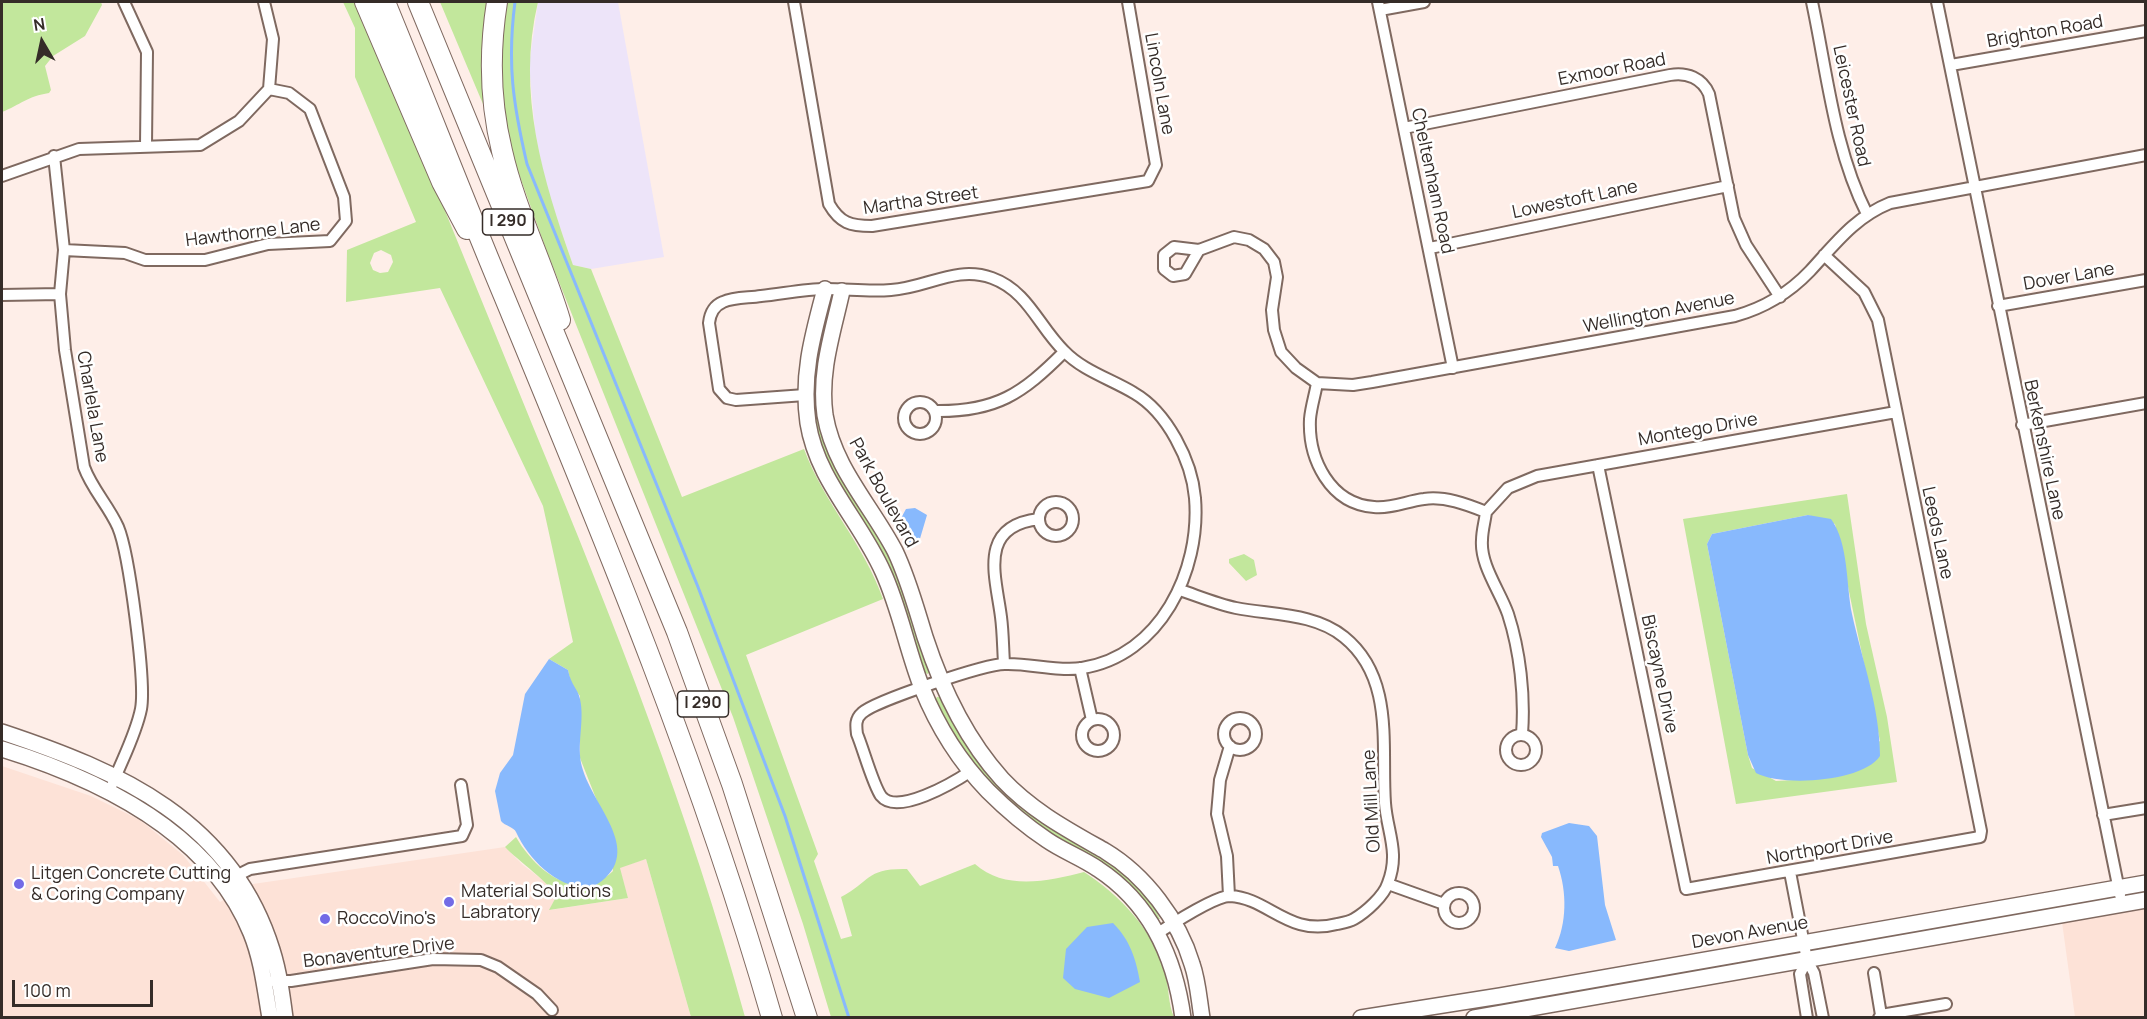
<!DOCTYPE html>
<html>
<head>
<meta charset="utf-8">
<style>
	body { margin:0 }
	#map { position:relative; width:2147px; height:1019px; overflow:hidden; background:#feeee8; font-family:Manrope,sans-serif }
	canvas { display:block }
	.frame { position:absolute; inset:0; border:3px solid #352c28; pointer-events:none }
	.north { position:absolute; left:12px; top:12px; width:60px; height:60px; -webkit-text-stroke:4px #fff; paint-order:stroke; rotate:351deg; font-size:16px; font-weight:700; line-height:24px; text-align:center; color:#352c28 }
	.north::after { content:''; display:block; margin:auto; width:21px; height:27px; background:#352c28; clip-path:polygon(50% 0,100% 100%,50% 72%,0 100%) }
	.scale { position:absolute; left:12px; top:980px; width:141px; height:27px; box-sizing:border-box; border:3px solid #352c28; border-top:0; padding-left:8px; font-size:18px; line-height:21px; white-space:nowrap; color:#352c28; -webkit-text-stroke:4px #fff; paint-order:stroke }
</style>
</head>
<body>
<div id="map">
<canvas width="2147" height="1019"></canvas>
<div class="frame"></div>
<div class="north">N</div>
<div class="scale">100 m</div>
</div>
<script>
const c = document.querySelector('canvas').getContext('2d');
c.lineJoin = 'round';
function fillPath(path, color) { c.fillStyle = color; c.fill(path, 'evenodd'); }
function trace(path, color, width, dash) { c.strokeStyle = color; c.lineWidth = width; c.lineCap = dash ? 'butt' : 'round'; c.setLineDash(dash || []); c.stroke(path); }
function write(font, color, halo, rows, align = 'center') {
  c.font = font + ' Manrope,sans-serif'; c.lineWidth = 5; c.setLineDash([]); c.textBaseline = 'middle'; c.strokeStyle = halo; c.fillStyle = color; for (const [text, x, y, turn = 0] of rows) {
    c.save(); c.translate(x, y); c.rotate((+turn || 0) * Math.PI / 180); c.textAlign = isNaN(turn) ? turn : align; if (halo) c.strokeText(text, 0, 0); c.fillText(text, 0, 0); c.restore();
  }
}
fillPath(new Path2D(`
	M2 766 91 796 140 820 183 855 220 902 253 884 505 847 523 865 552 887 556 897 550 910 628 898 619 867 646 859 691 1017 2 1018Z
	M2145 907V1017H2075L2062 922Z`), '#fde2d7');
fillPath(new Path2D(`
	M538 2H618L664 257 591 269 573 265 545 184 535 131 529 65Z`), '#ede4f9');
fillPath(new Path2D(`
	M2 2H101L102 5 85 36 53 56 45 66 51 90 49 93C28 96 20 105 2 112Z
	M343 2H357L378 47C430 174 482 301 534 429 614 622 690 815 745 1017H691L646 859 620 868 628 898 549 910 556 897C554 886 516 859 505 847L516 837C536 872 578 904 613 871L597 801 580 758V696L571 684 568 670 549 659 573 642 543 506 440 288 346 302 347 250 416 222 355 77V28ZM381 250 391 255 393 262 388 272 380 273 373 270 370 263 374 253Z
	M440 2H488L482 60 488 116Z
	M504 2H538C516 93 543 179 573 265L591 269 682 497 804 449C824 503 864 544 883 599L746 655 818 854 814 861 841 939 852 936 841 897C871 881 866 868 907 869L920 886 975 864C1005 891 1049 881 1084 872 1120 895 1153 930 1165 972 1169 987 1168 1004 1174 1017H831L803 924 733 717 547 252 515 163 502 113 498 65Z
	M831 296 833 297 818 394 900 582 930 670 928 674 923 672 849 502 823 455 814 422 811 371Z
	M1847 494 1866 624 1887 717 1897 782 1736 804 1683 519ZM1808 515 1835 524 1880 741 1810 779 1776 781 1752 768 1748 755 1707 544 1712 534Z
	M1244 554 1254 560 1257 575 1246 581 1229 563V559Z
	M937 697H941L966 742 1129 878 1148 897 1160 919H1157L1019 812 980 775 946 723 935 700Z`), '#c2e79c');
fillPath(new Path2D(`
	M915 508 927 515 919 542 914 546 910 544 900 520 906 509Z
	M1808 515 1831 519C1849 544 1846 585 1852 614 1862 660 1880 708 1880 756 1863 782 1782 787 1756 773L1748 755 1707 544 1712 534Z
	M549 659 568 670C571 685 578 689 580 699 585 721 576 745 582 767 593 808 649 854 593 887 559 891 529 860 516 832 514 827 505 826 501 821L495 791 500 773 513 755 525 694Z
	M1569 823 1589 826 1597 836 1605 905 1616 940 1569 951 1555 948C1567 923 1567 892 1558 866H1553L1552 857 1541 837 1542 833Z
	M1113 923C1130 940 1136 959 1140 982L1109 998 1075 989 1063 978 1066 949 1087 927Z`), '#88b9fd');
trace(new Path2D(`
	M515 2C507 63 513 104 527 164L698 587 785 816 849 1018`), '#88b9fd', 3);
const street = new Path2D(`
	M124 2 147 52 146 145
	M794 2 829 204C840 223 850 226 872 226L1148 181 1156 165 1128 2
	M1378 2 1453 368
	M1812 2C1827 72 1834 149 1867 214
	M1937 2 2120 895
	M1380 10 1424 2
	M1951 65 2146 31
	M1404 128 1670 75C1687 72 1702 78 1709 94L1734 218 1746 245 1780 297
	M54 156 64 250 60 294 65 350 84 467C92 489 108 505 118 527 129 553 146 682 141 709 136 734 122 760 113 783
	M2 176 79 149 200 145 239 121 269 89 273 39 264 2
	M1430 248 1728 186
	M64 250 125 253 145 260H205L268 244 330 241 346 221 344 197 310 109 289 93 269 89
	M1199 250 1185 274 1173 276 1164 269V255L1174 247 1199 250 1234 237 1249 240 1264 249 1274 262 1277 277 1272 310 1274 330 1281 352 1296 368 1317 383
	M2 295 60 294
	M1998 306 2146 280
	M1317 383 1353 385 1372 382 1735 316C1764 308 1789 293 1810 271 1835 244 1855 217 1890 203L2146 155
	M1317 383C1315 395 1311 407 1310 419 1308 459 1330 504 1374 507 1391 509 1407 501 1424 499 1445 496 1466 504 1486 512L1508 488 1537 476 1896 412
	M805 395 736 400 727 398 719 389 709 323C710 314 713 306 723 302 734 297 749 298 761 296 782 294 804 289 826 289 848 289 869 292 891 290 927 288 956 265 992 278 1028 291 1039 327 1064 351 1083 371 1111 379 1134 393 1167 412 1192 461 1195 498 1201 571 1160 656 1082 668 1057 672 1030 663 1005 664 985 664 875 701 862 713 855 719 856 726 857 734 863 748 873 785 881 796 897 816 953 783 971 771
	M904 418a16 16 0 1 1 32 0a16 16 0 1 1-32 0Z
	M935 411C996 412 1022 394 1064 352
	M2022 425 2146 403
	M1598 465 1686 889 1980 837 1981 831 1878 320 1864 292 1824 255
	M1039 519a17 17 0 1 1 34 0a17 17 0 1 1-34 0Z
	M1486 512C1485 521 1482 531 1482 540 1480 565 1500 591 1508 614 1520 651 1525 696 1522 734
	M1004 663C1003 648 1003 632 1001 617 996 577 977 526 1039 519
	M1080 668 1092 720
	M1224 734a16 16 0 1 1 32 0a16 16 0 1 1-32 0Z
	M1082 735a16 16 0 1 1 32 0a16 16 0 1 1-32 0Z
	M1506 750a15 15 0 1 1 30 0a15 15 0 1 1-30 0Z
	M2103 815 2146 808
	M1790 872 1807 960 1814 973 1823 1018
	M236 876 250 869 462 836 467 825 461 785
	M1388 884 1444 904
	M1444 908a15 15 0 1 1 30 0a15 15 0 1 1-30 0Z
	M1229 896 1227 856 1217 814 1220 780 1230 746
	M1158 933C1172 924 1215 896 1230 896 1269 898 1288 937 1337 924 1342 923 1349 922 1354 919 1366 912 1384 896 1388 883 1400 852 1387 832 1385 803 1381 747 1395 678 1344 637 1315 613 1272 615 1236 608 1217 604 1198 596 1180 590
	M1807 960 1800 974 1807 1018
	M1874 973 1881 1015 1879 1018
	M273 981H291L433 959 481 960 498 967 537 994 552 1010
	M1881 1015 1946 1004`);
const secondary = new Path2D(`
	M825 289C813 334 801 375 808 423 817 480 860 520 883 572 900 609 907 650 922 688 937 725 960 762 988 791 1006 809 1026 826 1047 840 1063 851 1082 858 1098 869 1150 903 1175 958 1183 1018
	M842 291C833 332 819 372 825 415 834 468 871 505 895 551 908 578 916 608 925 637 942 689 965 738 1002 779 1032 811 1068 830 1105 851 1145 875 1179 920 1192 964 1198 981 1199 1000 1202 1018
	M2 732C119 771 232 820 272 950 279 972 282 995 285 1018
	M2 749C99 779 210 832 251 933 262 960 265 989 270 1018
	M1361 1018 1500 996 2146 883
	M1474 1018 2146 900`);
const highway = new Path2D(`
	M365 2 442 182 467 229
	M385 2C425 99 463 198 504 296 602 533 701 770 772 1018
	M418 2 677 632 732 784 807 1018
	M497 2C489 52 490 102 502 151 515 209 543 263 560 320`);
trace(street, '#7f6960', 14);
trace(secondary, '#7f6960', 18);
trace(highway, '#7f6960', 22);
trace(street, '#fff', 10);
trace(secondary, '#fff', 15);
trace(highway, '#fff', 20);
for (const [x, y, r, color] of [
	[19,884,6,"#736be6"],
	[449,902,6,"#736be6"],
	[325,919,6,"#736be6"]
]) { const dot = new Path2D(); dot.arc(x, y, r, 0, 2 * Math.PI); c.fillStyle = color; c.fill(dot); trace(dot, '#fff', 2); }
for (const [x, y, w] of [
	[508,222,51],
	[703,704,51]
]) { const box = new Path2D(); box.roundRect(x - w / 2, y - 13, w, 26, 4.5); c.fillStyle = '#fff'; c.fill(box); trace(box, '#352c28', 1.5); }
write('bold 16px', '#352c28', null, [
	["I 290",508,222],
	["I 290",703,704]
]);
write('18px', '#352c28', '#fff', [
	["Brighton Road",2045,32,-10],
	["Exmoor Road",1612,70,-11],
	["Lincoln Lane",1159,84,80],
	["Leicester Road",1851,106,78],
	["Cheltenham Road",1432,181,78],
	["Lowestoft Lane",1575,200,-12],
	["Martha Street",921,201,-8],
	["Hawthorne Lane",253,233,-7],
	["Dover Lane",2069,277,-10],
	["Wellington Avenue",1659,313,-11],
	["Charlela Lane",92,407,80],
	["Montego Drive",1698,430,-10],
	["Berkenshire Lane",2044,450,78],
	["Park Boulevard",883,493,61],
	["Leeds Lane",1937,533,78],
	["Biscayne Drive",1659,674,78],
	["Old Mill Lane",1372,801,-93],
	["Northport Drive",1830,848,-10],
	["Devon Avenue",1750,933,-10],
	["Bonaventure Drive",379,953,-7]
]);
write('18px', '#352c28', '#fff', [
	["Litgen Concrete Cutting",31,874],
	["& Coring Company",31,895],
	["Material Solutions",461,892],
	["Labratory",461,913],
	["RoccoVino's",337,919]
], 'left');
</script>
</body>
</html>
